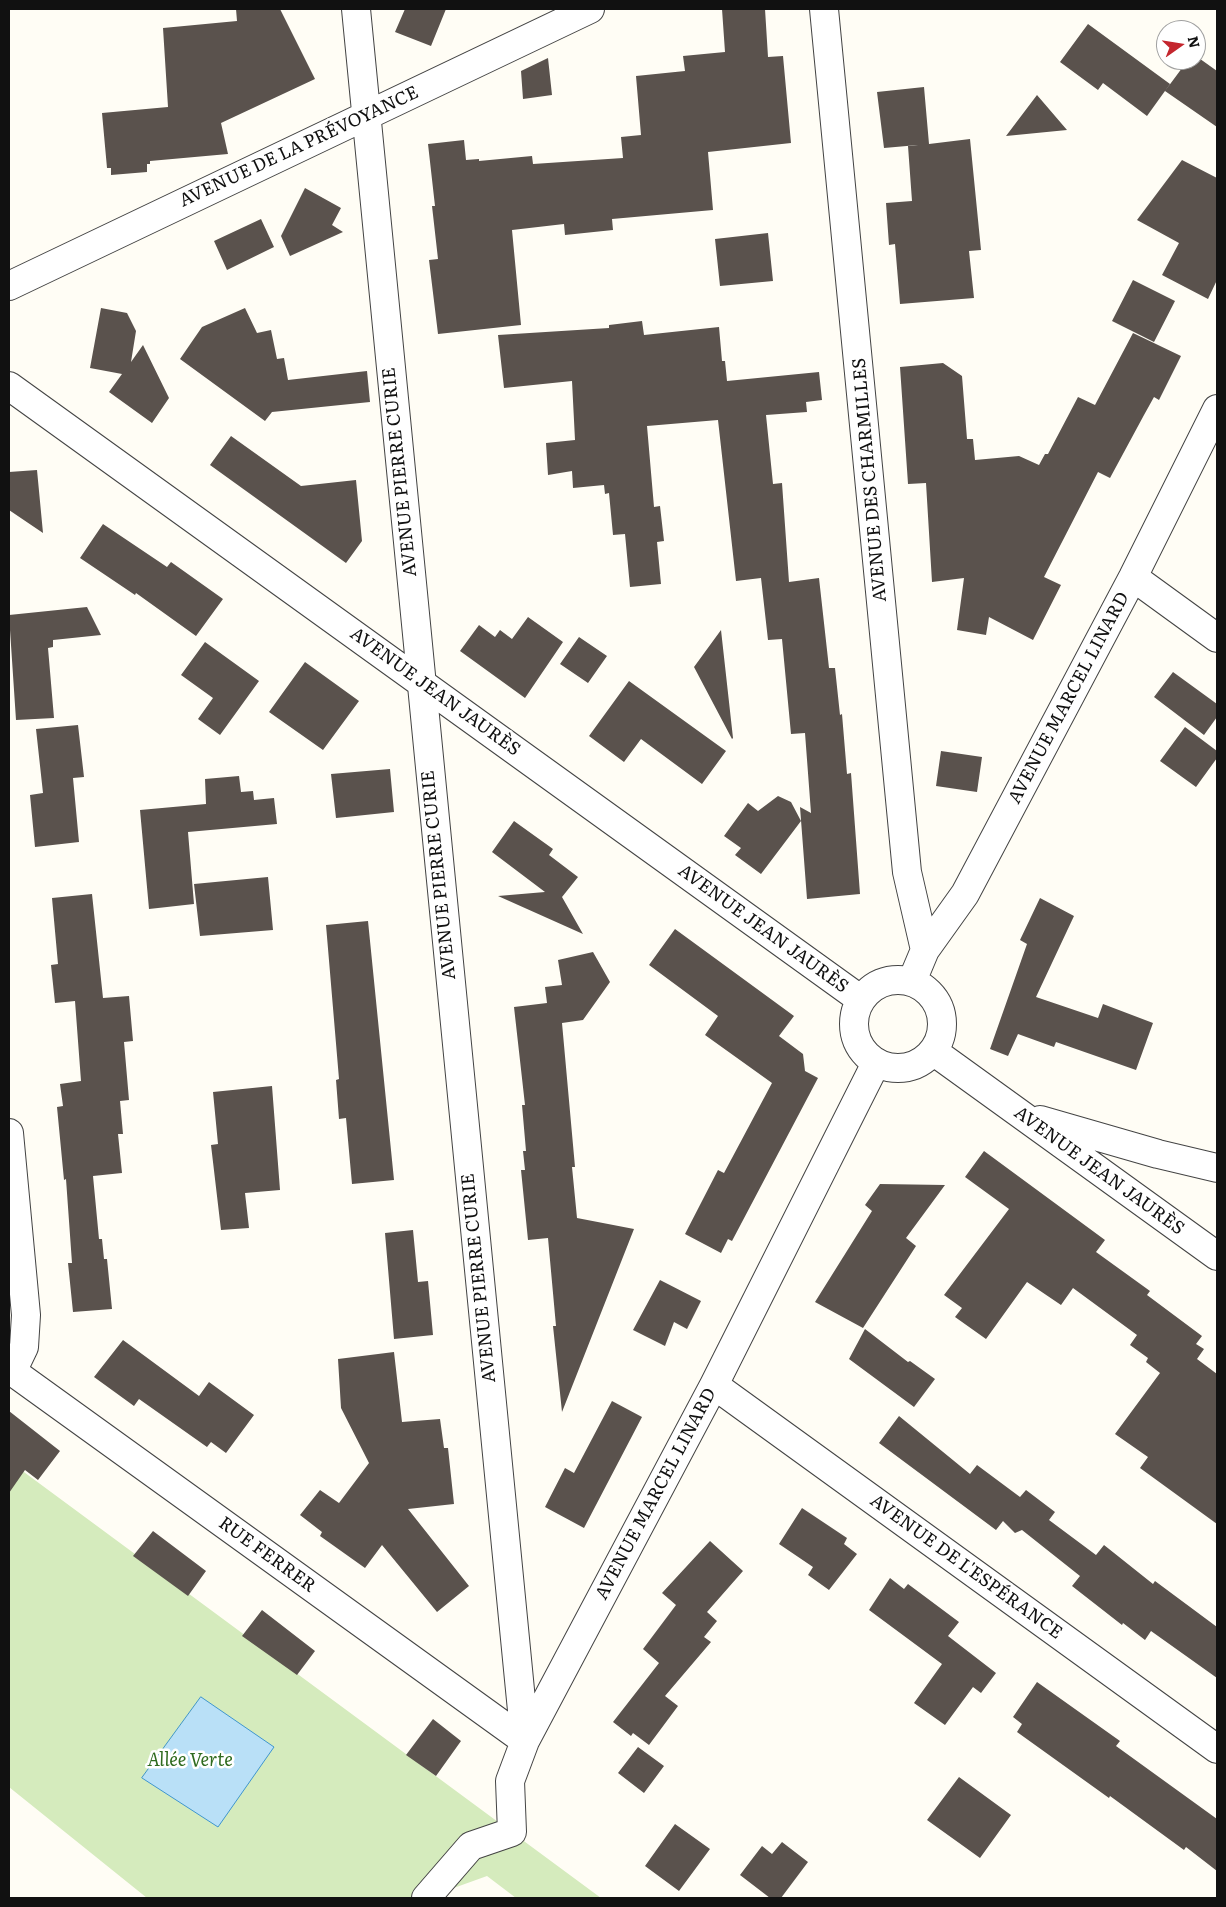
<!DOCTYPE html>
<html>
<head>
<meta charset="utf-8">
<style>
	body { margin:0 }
	#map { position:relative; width:1226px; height:1907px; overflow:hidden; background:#fffdf5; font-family:Literata,serif }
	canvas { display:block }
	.frame { position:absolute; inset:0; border:10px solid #111; pointer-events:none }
	.north { position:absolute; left:1156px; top:20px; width:50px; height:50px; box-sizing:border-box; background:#fff; border:1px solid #a0a0a0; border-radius:50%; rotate:77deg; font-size:14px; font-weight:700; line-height:20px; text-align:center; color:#111 }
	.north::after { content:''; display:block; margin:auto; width:18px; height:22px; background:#c4262e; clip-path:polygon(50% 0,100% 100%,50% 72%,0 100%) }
</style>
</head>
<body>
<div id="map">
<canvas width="1226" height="1907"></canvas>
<div class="frame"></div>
<div class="north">N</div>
</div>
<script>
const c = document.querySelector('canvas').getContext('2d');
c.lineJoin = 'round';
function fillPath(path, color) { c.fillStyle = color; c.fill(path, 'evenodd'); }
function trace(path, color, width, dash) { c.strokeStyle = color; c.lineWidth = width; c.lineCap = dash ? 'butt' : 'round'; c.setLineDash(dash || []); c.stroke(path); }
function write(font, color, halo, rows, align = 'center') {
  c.font = font + ' Literata,serif'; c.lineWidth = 5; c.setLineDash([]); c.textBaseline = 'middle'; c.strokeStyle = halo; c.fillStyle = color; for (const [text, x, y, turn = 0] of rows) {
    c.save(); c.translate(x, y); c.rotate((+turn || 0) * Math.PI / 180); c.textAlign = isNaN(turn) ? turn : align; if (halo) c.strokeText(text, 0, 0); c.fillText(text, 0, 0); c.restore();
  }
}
fillPath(new Path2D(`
	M9 1461 601 1898H516L487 1876 426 1898H147L9 1787Z`), '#d5ebbd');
const water = new Path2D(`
	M201 1697 274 1747 218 1827 142 1778Z`);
fillPath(water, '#b9e0f7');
trace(water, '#3f96cf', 1);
fillPath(new Path2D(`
	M236 9H280L315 79 221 123 228 154 150 161V164H147V172L111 175V168H107L102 113 168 107 163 28 237 21Z
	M405 9H446L431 46 395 32Z
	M722 9H765L768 57 783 56 791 143 708 152 713 210 612 219 613 230 565 235 564 224 512 230 521 325 438 334 429 260 438 259 432 206H435L428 144 464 140 466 160 479 159V161L532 156 533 164 623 158 621 137 641 135 636 76 685 71 683 56 725 52Z
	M1088 24 1170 84 1147 116 1103 83 1098 90 1060 62Z
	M1196 56 1217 71V127L1165 91 1188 60H1196Z
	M548 58 552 95 523 99 521 71Z
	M924 87 929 144 970 139 981 250 969 251 974 298 900 304 895 244 889 245 886 203 912 201 908 146 918 145 884 148 877 92Z
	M1037 95 1067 130 1006 136Z
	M1182 160 1217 178V280L1208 299 1162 275 1179 243 1137 220Z
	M305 188 341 208 332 225 343 232 290 256 281 236Z
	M261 219 274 247 227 270 214 241Z
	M768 233 773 281 720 286 715 239Z
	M1133 280 1175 301 1154 342 1112 321Z
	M101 308 127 313 136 331 131 362 143 345 169 398 152 423 109 392 122 374 90 368Z
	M245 308 257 333 271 330 277 359 284 358 288 380 367 371 370 402 272 412 265 421 180 359 202 327Z
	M642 321 644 335 719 327 722 361H725L727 381 819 372 822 400 806 402 807 412 766 415 773 484 782 483 789 582 819 578 829 668H835L840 715 842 714 847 774 851 773 860 894 807 899 800 807 811 813 805 733 791 734 782 639 768 640 761 578 736 581 718 420 647 426 654 507 660 506 664 541 657 542 661 584 630 587 625 534 613 535 609 493 605 494 604 485 573 488 572 471 548 475 546 443 575 440 572 381 504 388 498 335 609 328V325Z
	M1133 333 1181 356 1159 400 1154 397 1144 415 1110 478 1098 472 1044 577 1061 585 1033 640 989 617 986 635 957 630 964 578 932 582 926 483 908 484 900 367 943 363 962 376 967 439H973L975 460 1019 456 1039 465 1045 454H1048L1078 397 1095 405Z
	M231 436 301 486 356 480 362 541 346 563 210 465Z
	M37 470 43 533 9 510V472Z
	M103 524 167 567 171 562 223 599 196 636 136 593 135 595 80 558Z
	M87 607 101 635 53 640V647L48 648 54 718 16 720 9 615Z
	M528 617 563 642 525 698 460 651 479 625 495 637 500 630 512 639Z
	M721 630 733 738 732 739 694 667Z
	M579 637 607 656 588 683 560 664Z
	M205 642 259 681 220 735 198 719 213 698 181 675Z
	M305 662 359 701 323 750 269 712Z
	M1173 672 1217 704V717L1204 735 1154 697Z
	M629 681 726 751 702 784 641 739 624 762 589 736Z
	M78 725 84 777 73 778 79 842 35 847 30 795 43 793 36 729Z
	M1185 727 1217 751V758L1196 787 1160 761Z
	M941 751 982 757 977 792 936 786Z
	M390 769 394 812 336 818 331 774Z
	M239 776 241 792 253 791 254 800 274 798 277 824 188 832 194 904 149 909 140 810 206 804 205 779Z
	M778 796 791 802 801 821 761 874 735 855 741 848 724 836 748 803 758 811Z
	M514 821 553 849 549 855 578 877 562 897 583 934 498 896 545 892 492 852Z
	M268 877 273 930 200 936 194 884Z
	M92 894 103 998 129 996 133 1041 124 1042 129 1100 120 1101 123 1134H118L122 1173 93 1176 99 1239H102L104 1259H107L112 1309 73 1312 68 1263H72L66 1179 64 1180 57 1107 63 1106 60 1084 81 1081 75 1001 55 1003 51 965 58 964 52 898Z
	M1040 898 1074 916 1036 997 1098 1018 1103 1004 1153 1023 1136 1070 1056 1042 1054 1047 1018 1034 1008 1056 990 1049 1027 944 1020 940Z
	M368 921 394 1180 352 1184 346 1118 339 1119 336 1080 339 1079 326 925Z
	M675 929 794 1016 779 1036 803 1054 805 1071 818 1078 732 1241 728 1239 721 1253 685 1234 718 1170 724 1173 772 1083 705 1035 718 1016 649 965Z
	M593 952 610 982 583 1020 562 1023 575 1167H572L577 1218 634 1229 562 1412 553 1326H556L548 1238 528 1240 521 1170H525L523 1151H526L522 1105H525L514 1007 547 1003 545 987 562 985 558 960Z
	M272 1086 280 1190 245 1193 249 1228 221 1230 211 1145 218 1144 213 1092Z
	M984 1151 1105 1240 1096 1252 1150 1291 1147 1295 1202 1336 1196 1344 1204 1349 1197 1359 1217 1374V1524L1140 1468 1148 1457 1115 1434 1160 1373 1146 1362 1148 1358 1130 1345 1137 1335 1073 1288 1061 1305 1027 1282 986 1339 955 1317 962 1308 944 1295 1009 1209 965 1177Z
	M880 1184 945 1185 906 1238 916 1246 863 1328 815 1302 872 1211 865 1205Z
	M413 1230 418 1282 428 1281 433 1335 394 1339 385 1233Z
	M660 1280 701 1301 687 1329 674 1322 665 1346 633 1330Z
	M865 1329 908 1362 910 1361 935 1379 914 1407 849 1359Z
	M123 1340 199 1396 209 1382 254 1415 226 1453 211 1442 207 1447 139 1399 134 1406 94 1377Z
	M394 1352 402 1422 440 1419 444 1448H448L454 1504 408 1509 469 1586 437 1612 382 1545 365 1568 320 1536 322 1532 300 1515 320 1490 339 1503 369 1463 341 1408 338 1359Z
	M612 1401 642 1417 584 1528 545 1507 565 1468 574 1473Z
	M9 1411 60 1451 38 1480 25 1470 9 1493Z
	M899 1416 970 1474 977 1465 1020 1497 1026 1490 1055 1512 1049 1520 1096 1555 1104 1545 1153 1584 1155 1581 1217 1627V1678L1151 1631 1145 1640 1123 1623 1122 1625 1072 1586 1080 1576 1022 1530 1015 1533 1003 1521 996 1530 879 1443Z
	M802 1508 847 1538 844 1544 857 1554 829 1590 808 1575 813 1567 779 1544Z
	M153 1531 206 1571 188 1596 133 1556Z
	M710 1541 743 1571 707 1612 717 1621 704 1637 711 1642 665 1696 678 1706 649 1745 633 1733 631 1736 613 1722 659 1663 643 1649 676 1605 662 1593Z
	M890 1578 904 1589 908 1584 959 1622 948 1636 996 1673 981 1693 973 1687 945 1725 914 1703 942 1664 869 1610Z
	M262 1610 315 1651 297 1675 242 1636Z
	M1037 1682 1120 1741 1116 1746 1217 1819V1871L1186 1847 1184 1850 1110 1796 1109 1798 1017 1732 1022 1724 1013 1717Z
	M433 1719 461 1741 436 1776 406 1755Z
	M638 1747 664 1766 644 1793 618 1773Z
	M959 1777 1011 1815 980 1858 927 1820Z
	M675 1824 710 1849 679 1891 645 1866Z
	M782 1842 808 1862 781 1898H770L740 1875 762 1846 772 1854Z`), '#5a524d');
const street = new Path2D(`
	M356 9 525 1741
	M824 9 907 872 925 950
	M9 286 590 9
	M9 386 860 999
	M1133 577 1217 638
	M854 1024a44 44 0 1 1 88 0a44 44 0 1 1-88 0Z
	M912 981 925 950 965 894 1133 577 1217 409
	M933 1051 1217 1256
	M1040 1120 1158 1154 1217 1168
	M9 1133 26 1315 24 1347 12 1372
	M9 1369 525 1741
	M714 1385 1217 1749
	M426 1898 471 1846 512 1832 510 1781 525 1741 714 1385 876 1063`);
trace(street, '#444', 30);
trace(street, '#fff', 28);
write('18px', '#111', '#fff', [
	["AVENUE DE LA PRÉVOYANCE",299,147,-25],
	["AVENUE PIERRE CURIE",400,472,-96],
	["AVENUE DES CHARMILLES",870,480,-95],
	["AVENUE JEAN JAURÈS",435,692,36],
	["AVENUE MARCEL LINARD",1069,698,-62],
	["AVENUE PIERRE CURIE",439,875,-96],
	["AVENUE JEAN JAURÈS",763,929,36],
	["AVENUE JEAN JAURÈS",1099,1171,36],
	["AVENUE PIERRE CURIE",479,1278,-96],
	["AVENUE MARCEL LINARD",656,1494,-62],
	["RUE FERRER",267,1555,36],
	["AVENUE DE L'ESPÉRANCE",966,1567,36]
]);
write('italic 18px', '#2f6b1f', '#fff', [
	["Allée Verte",190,1761]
]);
</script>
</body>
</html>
